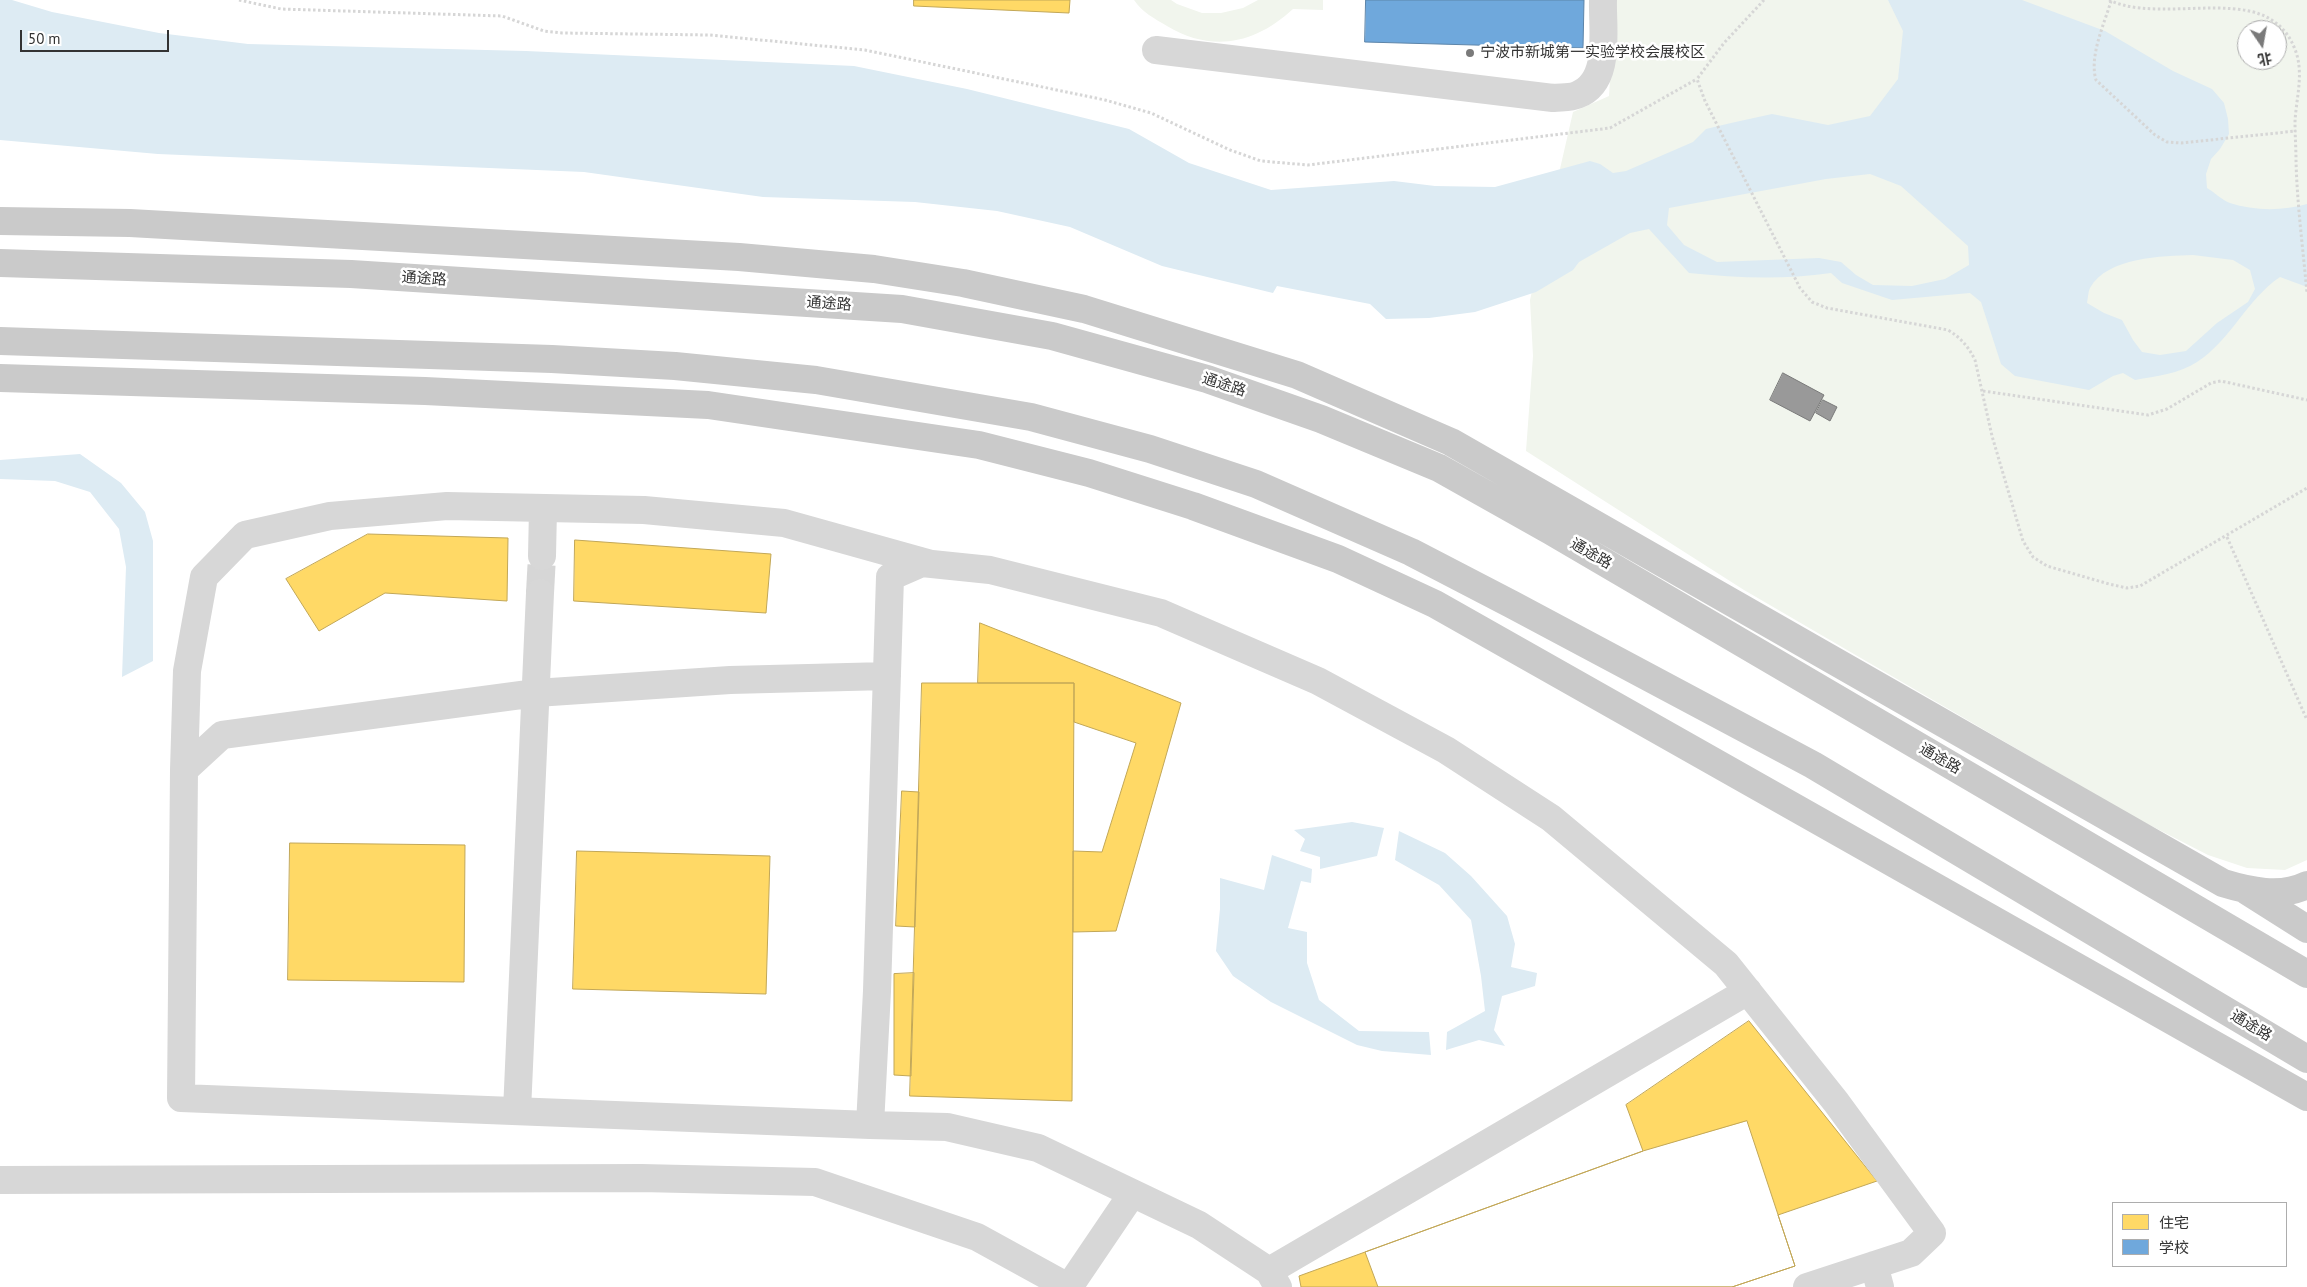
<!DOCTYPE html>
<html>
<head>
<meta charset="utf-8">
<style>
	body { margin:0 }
	#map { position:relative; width:2307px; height:1287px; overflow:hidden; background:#fff; font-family:"PT Sans","Noto Sans SC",sans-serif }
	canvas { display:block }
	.legend { position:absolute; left:2112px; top:1202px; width:175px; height:65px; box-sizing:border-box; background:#fff; border:1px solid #adadad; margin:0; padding:6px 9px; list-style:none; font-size:15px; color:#333 }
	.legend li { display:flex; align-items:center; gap:10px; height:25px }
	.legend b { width:25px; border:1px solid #adadad }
	.north { position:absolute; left:2237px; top:20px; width:50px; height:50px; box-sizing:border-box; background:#fff; border:1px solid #adadad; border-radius:50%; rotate:168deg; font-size:14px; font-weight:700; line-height:20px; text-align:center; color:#333 }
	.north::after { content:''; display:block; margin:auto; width:18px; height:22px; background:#7a7a7a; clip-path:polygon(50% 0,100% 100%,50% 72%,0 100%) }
	.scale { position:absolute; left:20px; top:30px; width:149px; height:22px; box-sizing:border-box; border:2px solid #333; border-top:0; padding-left:6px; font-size:15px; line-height:18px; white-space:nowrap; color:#333; -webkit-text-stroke:4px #fff; paint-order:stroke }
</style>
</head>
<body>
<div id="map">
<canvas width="2307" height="1287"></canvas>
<ul class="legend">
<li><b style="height:14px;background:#ffd966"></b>住宅</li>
<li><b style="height:14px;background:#6fa8dc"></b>学校</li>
</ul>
<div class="north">北</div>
<div class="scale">50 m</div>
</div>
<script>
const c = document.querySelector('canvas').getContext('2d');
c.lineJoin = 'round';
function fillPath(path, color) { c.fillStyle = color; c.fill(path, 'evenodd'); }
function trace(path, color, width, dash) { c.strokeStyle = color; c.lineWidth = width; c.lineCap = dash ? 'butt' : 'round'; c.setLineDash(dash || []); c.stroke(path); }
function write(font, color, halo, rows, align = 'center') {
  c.font = font + ' "PT Sans","Noto Sans SC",sans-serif'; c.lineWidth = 5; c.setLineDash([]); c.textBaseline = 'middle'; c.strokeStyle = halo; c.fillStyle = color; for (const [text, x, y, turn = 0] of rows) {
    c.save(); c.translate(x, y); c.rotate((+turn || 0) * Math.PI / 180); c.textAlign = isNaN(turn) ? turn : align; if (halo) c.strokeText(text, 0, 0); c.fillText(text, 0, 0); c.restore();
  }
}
fillPath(new Path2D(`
	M1134 0H1171L1177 4 1202 13H1221L1243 8 1258 0H1323V10L1293 9C1255 44 1212 53 1167 26 1155 19 1142 12 1134 0Z
	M1615 0H2307V860L2285 870 2247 868 2208 855 2134 817 1744 590 1526 451 1533 356 1530 300 1573 112 1609 96ZM2247 30H2277V60H2247Z`), '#f1f5ed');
fillPath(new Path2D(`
	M0 0H12L52 12 159 33 248 44 526 51 854 66 967 89 1129 129 1189 163 1271 190 1394 181 1435 186 1495 187 1590 161 1600 164 1613 173 1626 171 1693 142 1706 129 1731 123 1772 114 1828 125 1870 116 1898 79 1903 31 1888 0H2022L2105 31 2173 71 2212 89 2224 103 2228 119 2229 134 2220 149 2211 159 2206 174 2207 188C2214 192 2222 200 2230 203 2254 211 2283 211 2307 204V287L2280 277C2247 299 2231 340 2197 362 2179 374 2156 376 2135 380L2123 373 2113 376 2089 390 2015 376 2001 364 1981 302 1970 293 1892 300 1842 283 1831 273C1783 280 1737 278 1689 273L1649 229 1630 233 1579 262 1573 270 1536 292 1475 312 1429 318 1386 319 1370 304 1277 286 1273 293 1162 266 1070 227 997 211 915 202 763 197 584 172 158 154 0 140ZM1870 174 1901 186 1968 246 1969 265 1945 279 1912 286 1873 285 1856 275 1841 262 1819 258 1717 262 1684 245 1667 225 1669 208 1826 179ZM2193 255 2233 260 2250 270 2255 289 2248 302 2217 323 2186 351 2160 355 2142 352 2133 340 2122 320 2104 313 2087 303C2088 298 2088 292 2090 288 2107 257 2163 256 2193 255Z
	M80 454 121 483 145 512 153 541V661L122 677 126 567 119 529 90 492 55 481 0 479V460Z
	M1352 822 1384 828 1377 856 1320 869V857L1300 851 1305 839 1294 830Z
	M1399 831 1445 853 1471 876 1507 916 1515 944 1511 967 1537 973 1535 986 1502 996 1494 1030 1505 1046 1479 1040 1446 1050 1447 1032 1485 1011 1481 976 1471 920 1439 885 1395 860Z
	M1272 855 1312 869 1311 883 1301 881 1288 928 1307 932V963L1319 1000 1359 1031 1429 1032 1431 1055 1382 1051 1357 1045 1271 1002 1233 976 1216 951 1220 909V878L1264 890Z`), '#ddebf3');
const homes = new Path2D(`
	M914 0H1070L1069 13 914 6Z
	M368 534 508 538 507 601 385 593 319 631 286 579Z
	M575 540 771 554 766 613 574 601Z
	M980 623 1181 703 1116 931 1073 932V851L1102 852 1136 743 1074 722V683H978Z
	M922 683H1074L1072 1101 910 1096Z
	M902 791 919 792 915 927 896 926Z
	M290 843 465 845 464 982 288 980Z
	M577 851 770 856 766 994 573 989Z
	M914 973 911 1076 894 1075V974Z
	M1749 1021 1877 1181 1778 1215 1795 1266 1732 1287H1301L1299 1276 1643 1151 1626 1105Z
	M1747 1121 1795 1266 1732 1287H1378L1365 1252 1643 1151Z`);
fillPath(homes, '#ffd966');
trace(homes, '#c2a757', 1);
const schools = new Path2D(`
	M1366 0H1584L1583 48 1365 42Z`);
fillPath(schools, '#6fa8dc');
trace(schools, '#5d85a9', 1);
const industry = new Path2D(`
	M1783 373 1824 395 1810 421 1770 400Z
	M1823 400 1837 407 1830 421 1816 413Z`);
fillPath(industry, '#999');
trace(industry, '#7a7a7a', 1);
trace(new Path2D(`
	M540 593 542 556`), '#d6d6d6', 28, [28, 14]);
trace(new Path2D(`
	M239 0 281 9 502 16 544 31 562 33 709 35 865 50 1105 100 1151 113 1230 150 1261 161 1308 165 1610 128 1697 79
	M1764 0 1724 43 1697 79 1705 101 1800 288 1812 302 1827 308 1948 330C1961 338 1968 346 1975 360L1992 436 2023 541 2033 557 2047 566 2109 584 2127 588 2140 586 2307 488
	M2109 0C2146 18 2207 2 2249 11 2269 15 2286 27 2294 47 2305 71 2296 98 2295 122 2295 135 2296 148 2296 160 2297 204 2303 249 2307 293
	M2111 1C2104 25 2089 56 2096 80L2155 135 2167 142 2181 143 2296 131
	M1983 391 2148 415 2167 409 2211 383 2221 381 2307 400
	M2227 537 2307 720`), '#d6d6d6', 3, [2.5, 2.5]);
trace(new Path2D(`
	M1156 50 1553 98C1561 97 1570 98 1577 95 1612 82 1602 30 1603 0
	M542 556 543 509
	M184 770 187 671 204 577 245 535 330 516 447 506 644 510 784 523 931 564
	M517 1111 540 593
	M870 1125 181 1098 184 770 222 735 536 693 730 680 887 676
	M0 1180 641 1178 815 1182 977 1237 1068 1287
	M1874 1265 1880 1287
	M1269 1271 1748 991
	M1069 1287 1132 1194
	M1278 1287 1269 1271 1199 1225 1038 1148 947 1127 870 1125 877 991 890 577 922 563 990 570 1161 613 1318 681 1446 750 1551 818 1726 964 1836 1102 1932 1233 1911 1253 1807 1287`), '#d7d7d7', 28);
trace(new Path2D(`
	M0 221 130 223 739 257 874 269 963 283 1084 309 1297 375 1451 442 2223 883C2249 891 2281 898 2307 885
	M0 263 351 274 902 309 1052 336 1207 379 1321 419 1439 468 1551 531 2307 974
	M0 341 552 359 675 366 816 380 1031 417 1150 449 1256 484 1411 552 1513 605 1813 765 2307 1059
	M0 378 425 391 708 405 979 445 1089 473 1193 506 1338 559 1435 604 2307 1097
	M2247 891 2307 929`), '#cacaca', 28);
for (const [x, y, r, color] of [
	[1470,53,5,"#7a7a7a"]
]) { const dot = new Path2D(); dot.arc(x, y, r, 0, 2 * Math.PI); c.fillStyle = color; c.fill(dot); trace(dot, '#fff', 2); }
write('15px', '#333', '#fff', [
	["宁波市新城第一实验学校会展校区",1480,53]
], 'left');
write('15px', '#333', '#fff', [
	["通途路",424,279,4],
	["通途路",829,304,4],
	["通途路",1224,385,18],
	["通途路",1591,554,30],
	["通途路",1940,759,30],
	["通途路",2251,1026,31]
]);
</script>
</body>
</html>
